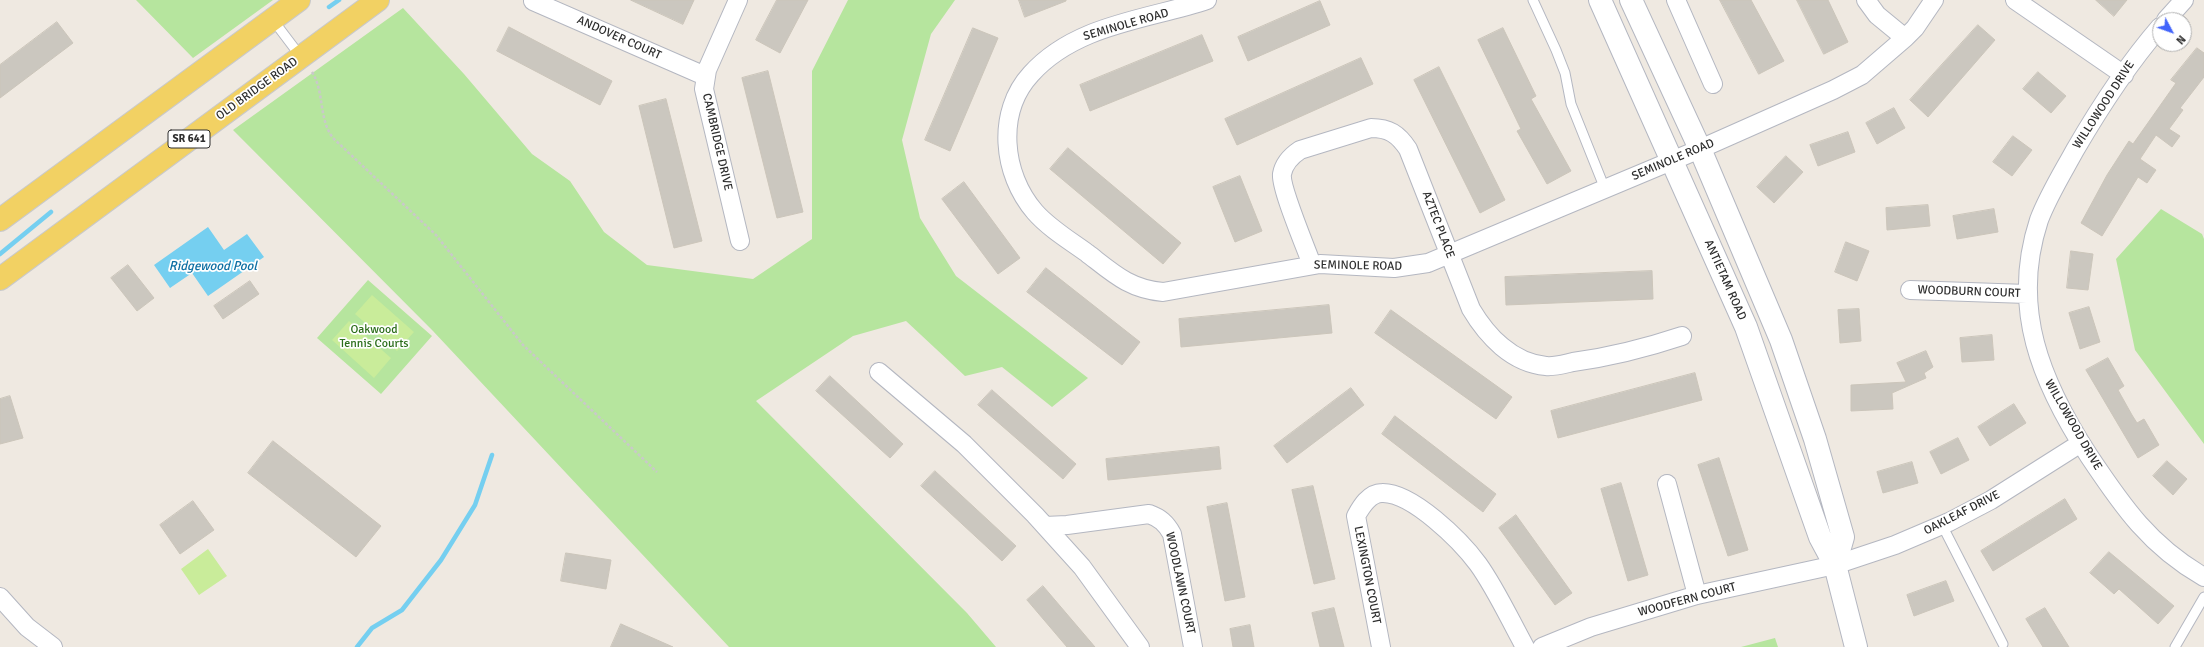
<!DOCTYPE html>
<html>
<head>
<meta charset="utf-8">
<style>
	body { margin:0 }
	#map { position:relative; width:2204px; height:647px; overflow:hidden; background:#efe9e1; font-family:Signika,sans-serif }
	canvas { display:block }
	.north { position:absolute; left:2152px; top:12px; width:40px; height:40px; box-sizing:border-box; background:#fff; border:1px solid #ababab; border-radius:50%; rotate:131deg; font-size:11px; font-weight:700; line-height:16px; text-align:center; color:#2e2e2e }
	.north::after { content:''; display:block; margin:auto; width:14px; height:18px; background:#4264fb; clip-path:polygon(50% 0,100% 100%,50% 72%,0 100%) }
</style>
</head>
<body>
<div id="map">
<canvas width="2204" height="647"></canvas>
<div class="north">N</div>
</div>
<script>
const c = document.querySelector('canvas').getContext('2d');
c.lineJoin = 'round';
function fillPath(path, color) { c.fillStyle = color; c.fill(path, 'evenodd'); }
function trace(path, color, width, dash) { c.strokeStyle = color; c.lineWidth = width; c.lineCap = dash ? 'butt' : 'round'; c.setLineDash(dash || []); c.stroke(path); }
function write(font, color, halo, rows, align = 'center') {
  c.font = font + ' Signika,sans-serif'; c.lineWidth = 3.5; c.setLineDash([]); c.textBaseline = 'middle'; c.strokeStyle = halo; c.fillStyle = color; for (const [text, x, y, turn = 0] of rows) {
    c.save(); c.translate(x, y); c.rotate((+turn || 0) * Math.PI / 180); c.textAlign = isNaN(turn) ? turn : align; if (halo) c.strokeText(text, 0, 0); c.fillText(text, 0, 0); c.restore();
  }
}
fillPath(new Path2D(`
	M136 0H273L193 58Z
	M848 0H955L931 34 902 140 920 218 956 276 1088 378 1052 407 1002 367 965 376 906 321 853 336 756 401 967 613 996 647H729L433 331 233 130 403 8 464 74 532 154 570 181 604 232 647 265 753 279 812 239V71Z
	M2161 209 2202 234 2204 239V444L2135 350 2116 259Z
	M368 280 432 336 381 394 317 338Z
	M1775 638 1778 647H1741Z`), '#b6e59e');
fillPath(new Path2D(`
	M372 295 414 332 397 351 355 314Z
	M349 321 391 358 374 378 332 340Z
	M208 549 227 576 199 595 181 569Z`), '#c9ec9a');
fillPath(new Path2D(`
	M208 227 224 250 247 234 264 257 208 296 192 273 170 288 154 265Z`), '#75cff0');
trace(new Path2D(`
	M329 7 339 0
	M0 254 51 212
	M357 647 372 628 402 610 441 560 475 505 492 455`), '#75cff0', 4.5);
const building = new Path2D(`
	M631 0H694L683 24Z
	M777 0H808L780 53 756 40Z
	M1019 0H1066V1L1025 17Z
	M1720 0H1751L1784 61 1759 74Z
	M1797 0H1828L1848 42 1824 54Z
	M2096 0H2127L2114 16Z
	M1320 1 1330 25 1248 61 1238 37Z
	M57 22 73 43 0 98V65Z
	M1978 25 1995 40 1928 117 1910 100Z
	M509 27 612 81 600 105 497 51Z
	M973 28 998 38 950 151 925 140Z
	M1503 28 1536 96 1531 99 1571 171 1547 184 1517 131 1521 129 1478 40Z
	M1202 35 1213 61 1090 111 1080 85Z
	M2197 48 2204 53V77L2180 108 2183 110 2169 129 2180 136 2172 147 2156 135 2140 159 2156 170 2147 183 2138 177 2102 236 2081 223 2107 175 2129 141 2133 144 2176 83 2171 80Z
	M1361 58 1373 84 1237 145 1225 119Z
	M1439 67 1505 200 1480 213 1414 80Z
	M768 71 803 212 777 218 742 78Z
	M2038 72 2066 96 2051 113 2023 89Z
	M666 99 702 241 674 248 639 106Z
	M1894 108 1905 128 1877 144 1866 123Z
	M1848 132 1855 152 1818 166 1810 145Z
	M2013 136 2032 150 2012 176 1993 162Z
	M1068 148 1181 243 1163 264 1050 169Z
	M1786 156 1803 172 1774 203 1757 187Z
	M1240 176 1262 231 1235 242 1213 187Z
	M964 182 1020 258 998 274 942 199Z
	M1928 205 1930 226 1887 230 1886 208Z
	M1994 209 1998 232 1957 239 1953 216Z
	M1846 242 1869 251 1857 281 1835 272Z
	M2071 251 2093 254 2088 290 2067 288Z
	M128 265 154 298 137 311 111 278Z
	M1046 268 1140 342 1122 365 1027 292Z
	M1652 271 1653 299 1506 305 1505 277Z
	M250 281 259 294 223 319 214 306Z
	M1329 305 1332 333 1181 347 1179 319Z
	M2089 307 2100 342 2080 349 2069 313Z
	M1859 309 1861 341 1840 343 1838 310Z
	M1391 310 1512 397 1496 419 1375 333Z
	M1992 335 1994 360 1962 362 1960 338Z
	M1926 351 1933 367 1924 373 1926 378 1892 393 1893 409 1851 411V385L1906 382 1897 363Z
	M2108 358 2124 386 2118 390 2132 415 2137 423 2144 419 2159 445 2138 458 2086 370Z
	M1695 373 1702 400 1558 438 1551 411Z
	M830 376 903 444 890 458 816 391Z
	M1351 388 1364 405 1287 463 1274 446Z
	M992 390 1076 464 1063 479 978 405Z
	M10 396 23 438 0 444V399Z
	M2014 404 2026 423 1990 446 1978 427Z
	M1395 416 1496 494 1483 512 1382 434Z
	M1958 438 1969 460 1941 474 1930 452Z
	M273 441 381 526 356 557 248 473Z
	M1219 447 1221 469 1108 480 1106 459Z
	M1719 458 1748 550 1728 556 1698 465Z
	M2167 461 2187 479 2173 495 2153 476Z
	M1912 462 1918 483 1883 493 1877 472Z
	M935 471 1016 546 1002 561 921 486Z
	M1621 483 1648 575 1628 581 1601 489Z
	M1313 486 1335 579 1314 584 1292 490Z
	M2065 499 2077 519 1993 571 1981 551Z
	M193 501 214 530 180 554 160 525Z
	M1227 503 1245 597 1225 601 1207 507Z
	M1516 515 1572 593 1555 605 1499 528Z
	M2109 552 2174 606 2158 624 2119 589 2114 594 2090 573Z
	M566 553 611 560 606 589 561 581Z
	M1946 581 1954 601 1914 616 1907 595Z
	M1043 586 1095 647H1067L1027 600Z
	M1334 608 1344 647H1320L1312 613Z
	M2045 608 2069 647H2043L2026 619Z
	M621 624 673 647H611Z
	M1250 625 1254 647H1233L1230 629Z`);
fillPath(building, '#cbc7bf');
trace(building, '#cbc5ba', 1);
const service = new Path2D(`
	M1533 0 1556 50 1565 73 1571 104 1605 189
	M273 20 301 57
	M1942 525 2003 644
	M2175 647 2204 597`);
const minor = new Path2D(`
	M738 0 707 70 704 89 740 241
	M1207 0C1147 20 1076 24 1031 74 996 112 1002 174 1035 212 1049 228 1069 240 1087 253 1113 273 1129 289 1163 292L1320 264 1394 268 1428 263 1700 149 1833 90 1862 75 1905 38 1915 28 1934 0
	M1676 0 1713 84
	M1866 0 1877 15 1905 38
	M2015 0 2124 75
	M533 1 705 76
	M2166 20 2184 0
	M2160 27C2128 64 2100 107 2075 150 2063 172 2048 196 2039 220 2010 308 2041 382 2089 456 2123 507 2150 546 2204 577
	M1312 265C1306 248 1280 187 1282 174 1284 163 1291 156 1300 150L1371 128C1389 128 1398 134 1408 149L1471 309C1487 336 1512 363 1546 366 1554 367 1564 364 1573 362 1610 357 1646 348 1682 336
	M1910 290 2027 294
	M879 372 964 444 1035 515 1082 567 1140 647
	M1667 484 1697 595
	M1045 526 1067 525 1149 514C1160 518 1166 523 1172 534L1193 647
	M0 597 27 627 53 647
	M1381 647 1356 516C1361 507 1369 493 1382 493 1412 492 1461 541 1478 564 1496 589 1510 620 1525 647
	M1542 647 1591 627 1697 595 1835 565 1895 545 1949 522 1991 500 2081 443`);
const tertiary = new Path2D(`
	M1600 0 1746 327 1820 537 1835 565 1856 647
	M1631 0 1700 149 1781 340 1815 439 1843 537 1835 565`);
const primary = new Path2D(`
	M0 220 299 0
	M0 279 378 0`);
trace(service, '#b4b7c1', 11);
trace(minor, '#b4b7c1', 20);
trace(tertiary, '#b4b7c1', 24);
trace(primary, '#c9c9c9', 24);
trace(new Path2D(`
	M312 72C325 93 318 118 333 138L436 235 523 345 657 472`), '#c9c9c9', 2.5, [3, 2]);
trace(service, '#fff', 9);
trace(minor, '#fff', 18);
trace(tertiary, '#fff', 22);
trace(primary, '#f2d163', 22);
for (const [x, y, w] of [
	[189,139,42]
]) { const box = new Path2D(); box.roundRect(x - w / 2, y - 9, w, 18, 3); c.fillStyle = '#fff'; c.fill(box); trace(box, '#2e2e2e', 1); }
write('bold 11px', '#2e2e2e', null, [
	["SR 641",189,139]
]);
write('12px', '#2e2e2e', '#fff', [
	["SEMINOLE ROAD",1126,25,-16],
	["ANDOVER COURT",619,38,24],
	["OLD BRIDGE ROAD",257,89,-36],
	["WILLOWOOD DRIVE",2104,105,-57],
	["CAMBRIDGE DRIVE",717,142,77],
	["SEMINOLE ROAD",1673,160,-23],
	["AZTEC PLACE",1438,225,69],
	["SEMINOLE ROAD",1358,266,1],
	["ANTIETAM ROAD",1725,280,66],
	["WOODBURN COURT",1969,292,2],
	["WILLOWOOD DRIVE",2073,425,60],
	["OAKLEAF DRIVE",1962,513,-27],
	["LEXINGTON COURT",1367,575,79],
	["WOODLAWN COURT",1180,583,78],
	["WOODFERN COURT",1687,600,-15]
]);
write('12px', '#2c6e1b', '#fff', [
	["Oakwood",374,330],
	["Tennis Courts",374,344]
]);
write('italic 13px', '#0d6fa3', '#fff', [
	["Ridgewood Pool",213,267]
]);
</script>
</body>
</html>
